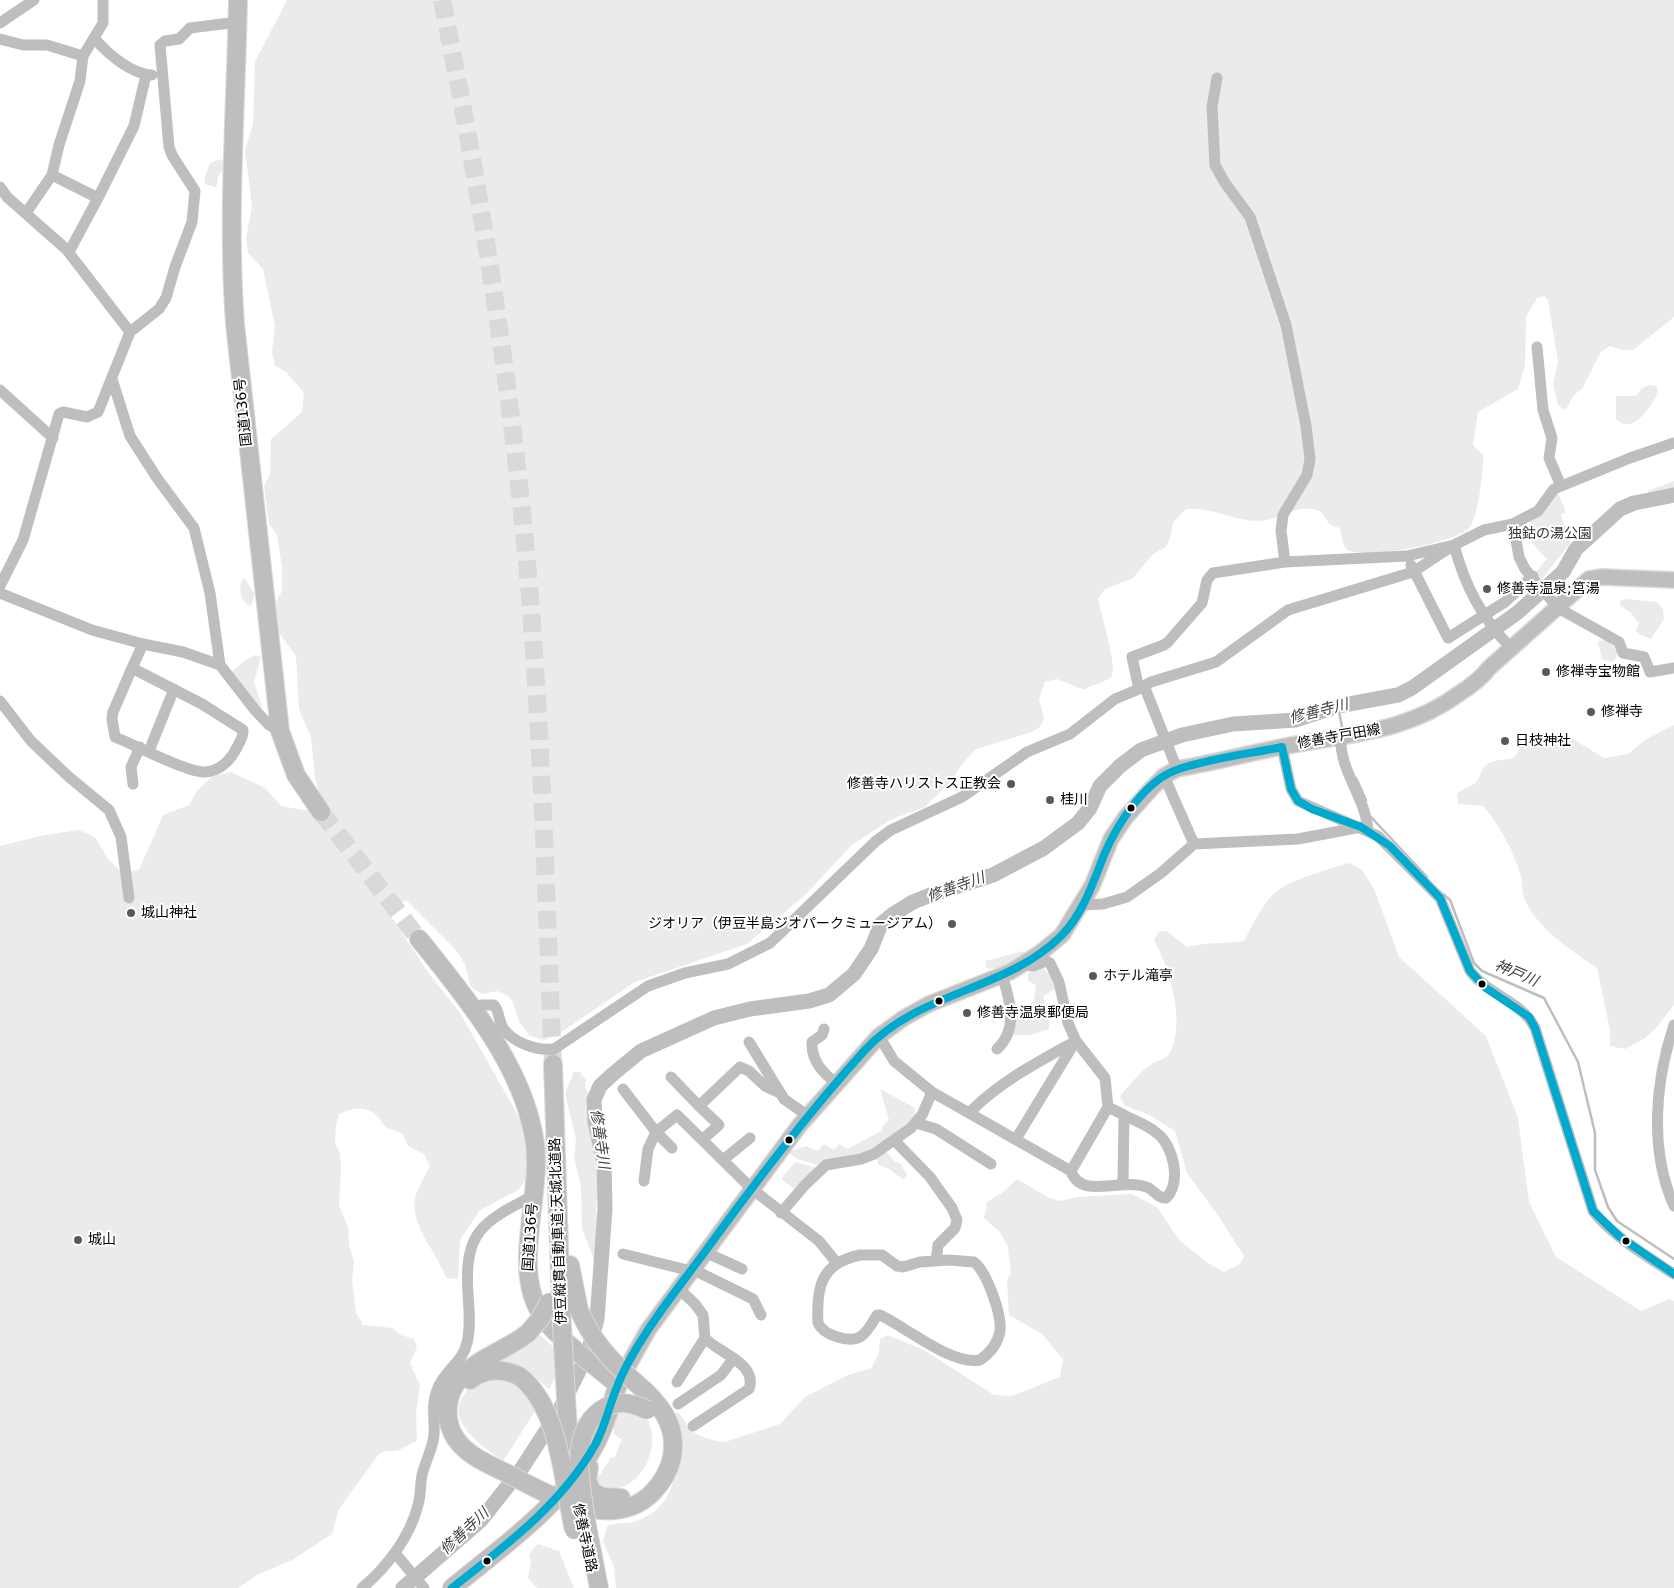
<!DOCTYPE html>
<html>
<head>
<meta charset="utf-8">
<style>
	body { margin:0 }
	canvas { display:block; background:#fff }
</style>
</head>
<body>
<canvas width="1674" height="1588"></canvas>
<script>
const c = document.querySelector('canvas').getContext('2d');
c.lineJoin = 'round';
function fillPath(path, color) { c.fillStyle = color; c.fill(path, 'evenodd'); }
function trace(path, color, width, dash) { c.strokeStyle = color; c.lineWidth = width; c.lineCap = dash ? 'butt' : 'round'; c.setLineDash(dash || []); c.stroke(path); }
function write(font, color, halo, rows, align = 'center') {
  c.font = font + ' "DejaVu Sans","Noto Sans JP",sans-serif'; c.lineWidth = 4; c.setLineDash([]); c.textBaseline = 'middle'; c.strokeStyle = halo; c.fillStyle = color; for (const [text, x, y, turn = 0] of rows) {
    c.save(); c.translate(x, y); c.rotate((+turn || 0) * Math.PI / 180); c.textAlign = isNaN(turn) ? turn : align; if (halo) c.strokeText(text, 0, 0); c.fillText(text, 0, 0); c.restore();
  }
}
fillPath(new Path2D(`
	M287 0H1674V317L1633 350H1622L1610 346 1600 353 1582 389 1573 396 1567 408 1563 409 1558 405 1553 384 1558 362 1548 300 1544 296 1537 298 1526 317 1525 365 1518 389 1478 412 1473 445 1483 455C1484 468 1478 518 1470 527 1458 543 1364 560 1348 550 1342 546 1342 535 1340 528 1337 527 1332 526 1330 524 1325 520 1324 512 1317 510 1297 503 1277 521 1257 521 1232 520 1211 507 1186 509L1173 522 1170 538 1166 547 1153 554 1133 578 1105 589 1098 598C1100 612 1119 669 1111 677 1106 682 1091 685 1084 690L1057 679 1045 682 1039 699 1044 718 1041 726 1032 732 976 749 962 764 951 781 925 807 890 820 852 845 804 896 747 944 635 982 563 1031 545 1040 530 1036 519 1022 513 1002 508 996 497 991 483 994 475 990 470 985 465 964 455 949 406 900 388 912 430 975 460 1013 523 1124 529 1166 526 1180 518 1190 480 1210 460 1240 458 1279 446 1278C438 1253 410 1227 415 1198 418 1187 425 1176 430 1166L424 1154 408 1146 402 1133 385 1127C374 1107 360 1104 339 1114L336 1125 335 1143 340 1153 341 1166 339 1205 348 1227 349 1245 354 1262 352 1281 356 1312 363 1325 392 1328 401 1335 414 1339 417 1347 410 1363 420 1385 416 1413 417 1441 397 1451H386L379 1454 339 1509 332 1534 292 1560 257 1575 238 1588H0V846L44 835 79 830 95 837 108 859 123 873 139 870 163 815 189 805 197 791 212 776 231 772 265 788 281 806 310 811 324 810 315 778 311 737 299 709 296 656 279 633 273 620 276 602 282 591V567L277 535 269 524 264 486 270 474 271 439 302 412 304 393 286 372 275 366 272 353 275 326 263 269 248 253 246 238 252 207 245 150 253 124 255 62Z
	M221 159 225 163 224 168 218 176 217 186 215 187 205 184V176L210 163Z
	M1649 385 1656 386 1658 391C1654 404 1632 437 1616 419V396H1636L1642 388Z
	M1674 481V493L1654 497 1648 494V491Z
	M1558 493 1566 512 1561 515 1571 542 1542 579 1535 573 1547 559 1532 543 1530 519Z
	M244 578 255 594 251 606C240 602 237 587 244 578Z
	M1626 599 1657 602 1663 609 1664 619 1651 639 1639 634 1636 630 1639 623 1631 613 1620 605 1621 600Z
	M1607 640 1618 651 1616 659 1612 662 1602 659 1598 643 1599 641Z
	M255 655 261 657 254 682 262 706 261 711 233 676V671L244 661Z
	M1674 725V1005L1656 1028 1644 1039 1625 1049 1610 1046V1030L1597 968C1573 952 1536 927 1525 900 1521 892 1523 881 1520 873 1513 850 1499 824 1483 806L1458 804 1457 794C1462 789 1468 788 1474 784 1480 779 1480 773 1484 767 1490 759 1505 760 1514 758L1527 736H1568L1604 758 1628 754 1645 740Z
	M1350 863 1362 870 1374 889 1399 957 1486 1036 1518 1118 1529 1202 1556 1257 1641 1311 1669 1299 1674 1301V1588H616L614 1567 603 1542 607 1526C616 1522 624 1524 633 1522 684 1507 678 1455 674 1414L677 1412C684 1417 686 1427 693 1432 701 1437 716 1442 725 1442L780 1424 805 1397 848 1375 872 1368 879 1352 880 1339 887 1335 924 1350 994 1395 1012 1396 1060 1377 1063 1359 1042 1334 1009 1315 1007 1281 1011 1273 1008 1247 1000 1232 984 1218 987 1202 1003 1192 1017 1179 1049 1198 1061 1201 1076 1197 1132 1194 1157 1207 1180 1241 1208 1263 1224 1272 1240 1264 1244 1256 1217 1214 1187 1173 1175 1131 1149 1115 1124 1105 1120 1096C1129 1086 1139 1073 1149 1066 1155 1061 1165 1060 1169 1054 1187 1026 1169 966 1154 940L1159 932 1167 931 1187 947C1206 942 1224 944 1244 941 1253 924 1263 902 1278 890 1287 882 1336 866 1350 863Z
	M1023 951 1024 954C1014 961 998 972 986 968V961Z
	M1042 966 1054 980 1055 989 1043 996 1049 1017V1029L1030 1035H1012L1016 1015 1026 1012 1034 999 1036 985 1028 981V973Z
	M574 1072H580L586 1080 585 1087 590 1095 592 1129 599 1157 596 1211 600 1233 596 1250 597 1259 595 1262 582 1229 581 1187 574 1157 576 1139 565 1093Z
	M880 1089 915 1108 916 1119 873 1151 818 1165 797 1159 788 1152 806 1146 818 1151 824 1144 834 1150 839 1144 847 1149 883 1130 881 1128 889 1120Z
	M886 1151 894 1161 901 1164 907 1175 904 1180 889 1169 879 1165 877 1158Z
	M795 1162 817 1168 796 1190 781 1179Z
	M536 1332 557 1350 559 1370 549 1389C530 1373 518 1361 492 1363Z
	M481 1379H509L539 1405 503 1461C472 1439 433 1411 481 1379Z
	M621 1411 645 1415C667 1447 635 1505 594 1485L596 1473 600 1475 611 1457 614 1458 622 1440 614 1434 613 1422 617 1413Z
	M538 1544 559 1551 574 1588H537L528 1578 531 1561 529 1556 532 1550Z`), '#ebebeb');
trace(new Path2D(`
	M1338 706 1343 732
	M1356 778 1366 800
	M1371 817 1427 877
	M1443 894 1450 900 1474 963 1482 971 1544 998 1578 1062 1595 1133V1170L1608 1207 1617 1221 1674 1259`), '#bebebe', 2.5);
trace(new Path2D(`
	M403 1588 481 1520 522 1468 559 1411 588 1353 597 1319 605 1209 604 1163 595 1122 594 1100 600 1086 613 1074 641 1051 714 1018 750 1009 809 1001 829 995 854 974 871 949 881 924 892 915 913 902 933 894 993 875 1044 848 1078 823 1090 808 1100 786 1120 766 1141 750 1182 735 1233 724 1296 720 1338 706 1398 695 1412 688 1517 613 1563 572 1576 549 1620 509 1634 503 1674 495`), '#bebebe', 15);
trace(new Path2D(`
	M442 0C475 164 502 328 520 494 541 683 545 874 553 1064
	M321 812 419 939`), '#d9d9d9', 18, [18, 9]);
const major = new Path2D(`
	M619 1382 648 1330 799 1126 879 1036 904 1018 929 1004 1010 972 1040 953 1062 935 1092 886 1111 839 1125 818 1151 789 1164 776 1177 769C1212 763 1246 754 1281 747 1345 734 1405 734 1460 693 1471 686 1481 679 1489 668L1589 579 1602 577 1674 580`);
const highway = new Path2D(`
	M238 0C236 107 227 217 235 324L280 731 296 775 321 812
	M419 939C465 996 521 1063 534 1137 545 1197 505 1275 549 1325 569 1348 595 1365 618 1385 611 1405 605 1426 595 1445 562 1506 504 1545 452 1588
	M553 1064 561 1308
	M570 1265 579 1310
	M528 1333C506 1351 470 1360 455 1385 445 1402 445 1423 456 1439 468 1457 493 1466 512 1476 551 1496 613 1532 652 1493 662 1483 669 1471 672 1457 678 1425 659 1402 636 1383
	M470 1380C485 1368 502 1368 519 1376
	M566 1399 570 1459
	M589 1467 587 1480 592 1492 603 1497 621 1498
	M587 1526 599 1588`);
trace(major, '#dbdbdb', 18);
trace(highway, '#dbdbdb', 20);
trace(new Path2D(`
	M0 23 34 0
	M0 39 23 45H47L83 56 103 23V0
	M95 39C108 54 131 74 152 75
	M1217 78 1212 107 1215 165 1225 183 1250 217 1286 325 1306 426 1310 459 1307 475 1283 515 1281 531 1285 562
	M52 175 98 198 134 126 146 75
	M0 187 7 197 66 249 130 332
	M26 213 52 175 59 145 80 81 83 56
	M69 252 98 198
	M1537 347 1543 410 1552 438 1549 458 1561 486
	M112 379 130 436 157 478 194 528 210 593 220 665
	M0 390 53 438
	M1513 524 1519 557 1525 569 1558 608 1619 642 1623 653 1644 657 1650 672 1674 668
	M1411 565 1448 638 1505 602 1533 576
	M0 586 23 540 59 414 63 412 87 417 98 412 130 332 159 309 166 298 175 267 192 222 195 191 172 155 169 147 160 45 165 41 179 39 190 28 238 22
	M0 593 92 630 143 644 183 652 220 665 255 710 269 725 280 731
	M132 668 202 704 243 730C244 737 238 745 235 751 228 763 218 771 205 772 186 772 135 745 115 737L112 719 113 712Z
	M132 668 143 644
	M1145 688 1177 769
	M1139 689 1151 682 1216 662 1288 610 1413 572 1454 545C1465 586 1481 617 1511 648
	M0 701 31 741 69 777 109 810 121 837 129 898
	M1341 737C1339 771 1366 797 1368 831
	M1282 747 1291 789 1298 801 1378 836 1440 898 1470 971C1488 995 1522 1001 1535 1028L1593 1211C1611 1235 1648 1257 1674 1274
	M149 751 174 689
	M1164 776 1194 844
	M133 784 131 767 140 747
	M1082 905 1103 904 1127 897 1161 873 1194 844 1298 839 1361 827
	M1023 964 1033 966 1046 961 1050 963 1059 982 1068 1023 1076 1041 1105 1078 1108 1107 1071 1171
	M475 1008 481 1005H494C500 1012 498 1020 503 1028 513 1043 537 1051 554 1049L648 986 685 973 728 964 770 943 876 841 891 830 962 797 1027 752 1070 734 1115 699 1139 689 1132 657 1164 645 1168 642 1202 603 1207 580 1213 573 1285 562 1407 556 1454 545 1484 530 1513 524 1538 511 1554 489 1630 458 1674 443
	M1674 1025C1655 1082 1649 1150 1674 1206
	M824 1029 822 1035 812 1042C811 1061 823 1073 837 1084
	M879 1036 894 1061 932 1092 1071 1171C1078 1192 1101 1186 1120 1185L1123 1181 1124 1115 1108 1107
	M749 1042 784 1099 808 1116
	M997 1049C1019 1029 1010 1000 1002 975
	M671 1077 699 1106
	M623 1089 656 1132 677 1115 752 1189 819 1241 836 1262
	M970 1112C1001 1081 1038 1062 1076 1041
	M916 1123 936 1129 991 1164
	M703 1139 719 1125 699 1106 740 1067 749 1071 765 1086 780 1093
	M1016 1139 1075 1042
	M894 1140 930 1177 952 1208 957 1220 955 1228 938 1245 936 1261
	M723 1160 750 1138
	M644 1181 648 1149 656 1132 672 1148
	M1120 1185C1129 1184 1140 1184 1149 1188 1155 1192 1158 1198 1166 1198 1182 1182 1173 1146 1158 1134 1148 1125 1135 1121 1124 1115
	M781 1213 805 1185 826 1165 861 1159 874 1154 911 1128 922 1115 932 1092
	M705 1252 742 1269
	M623 1254 691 1271
	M860 1255H882L897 1266 903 1267 920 1262 949 1260 974 1262C987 1272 1002 1315 1000 1331 998 1343 990 1353 980 1360 952 1366 906 1327 880 1315H877C873 1322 867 1333 860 1337 849 1343 823 1335 818 1323 816 1287 821 1263 860 1255Z
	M692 1269 753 1299 761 1315
	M678 1288 695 1304 703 1315 705 1338C718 1353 758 1363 749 1389L693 1426
	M677 1382 705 1338
	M678 1404 721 1375 733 1359
	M395 1553 424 1588
	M362 1588C387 1567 410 1537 418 1505 421 1495 420 1485 422 1475 425 1462 433 1448 434 1435 435 1420 431 1405 437 1390 443 1372 463 1362 467 1343 471 1327 469 1310 468 1294 464 1231 482 1222 535 1195`), '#bebebe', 11);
trace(major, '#bebebe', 15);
trace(highway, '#bebebe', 18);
const highwayBridge = new Path2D(`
	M561 1308 566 1399
	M579 1310C592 1341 611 1361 636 1383
	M528 1333 540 1319 549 1302
	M519 1376C560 1406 563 1483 574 1530
	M587 1526C582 1490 565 1429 606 1407 620 1400 633 1403 647 1410`);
trace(highwayBridge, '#dbdbdb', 20, []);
trace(highwayBridge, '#bebebe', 18);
trace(new Path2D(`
	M452 1588C505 1546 561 1505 595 1445 605 1427 609 1406 617 1387 624 1368 635 1350 646 1333 664 1305 685 1279 704 1253 755 1183 807 1114 865 1050 919 991 1006 991 1061 936 1083 914 1093 883 1104 855 1117 824 1146 779 1179 769 1212 758 1248 754 1282 747L1291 789 1298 801 1312 809 1361 827 1390 846 1440 898 1470 971 1486 988 1529 1017 1535 1028 1593 1211 1620 1237 1674 1274`), '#00a9ce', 8);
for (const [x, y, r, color] of [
	[1487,589,5,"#595959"],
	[1546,672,5,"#595959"],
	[1591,712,5,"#595959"],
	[1505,741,5,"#595959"],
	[1011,784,5,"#595959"],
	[1050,800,5,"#595959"],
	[1131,808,4.5,"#000"],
	[131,913,5,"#595959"],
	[952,924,5,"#595959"],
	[1093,976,5,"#595959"],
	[1482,984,4.5,"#000"],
	[939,1001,4.5,"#000"],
	[967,1013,5,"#595959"],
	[789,1140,4.5,"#000"],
	[78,1240,5,"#595959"],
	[1626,1241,4.5,"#000"],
	[487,1561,4.5,"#000"]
]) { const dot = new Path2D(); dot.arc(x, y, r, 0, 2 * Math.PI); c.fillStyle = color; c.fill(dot); trace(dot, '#fff', 2); }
write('14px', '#000', '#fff', [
	["国道136号",244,412,-96],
	["修善寺戸田線",1339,737,-10],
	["伊豆縦貫自動車道;天城北道路",559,1231,-92],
	["国道136号",531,1237,-86],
	["修善寺道路",584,1538,78]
]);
write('14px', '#323232', '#fff', [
	["独鈷の湯公園",1550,534]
]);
write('14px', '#000', '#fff', [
	["修善寺温泉;筥湯",1497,589],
	["修禅寺宝物館",1556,672],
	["修禅寺",1601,712],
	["日枝神社",1515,741],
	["修善寺ハリストス正教会",1001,784,"right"],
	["桂川",1060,800],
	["城山神社",141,913],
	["ジオリア（伊豆半島ジオパークミュージアム）",942,924,"right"],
	["ホテル滝亭",1103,976],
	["修善寺温泉郵便局",977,1013],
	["城山",88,1240]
], 'left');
write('italic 15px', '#434343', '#fff', [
	["修善寺川",1319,712,-14],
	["修善寺川",956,888,-20],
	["神戸川",1516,974,23],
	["修善寺川",599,1139,82],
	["修善寺川",465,1532,-43]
]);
</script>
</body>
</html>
